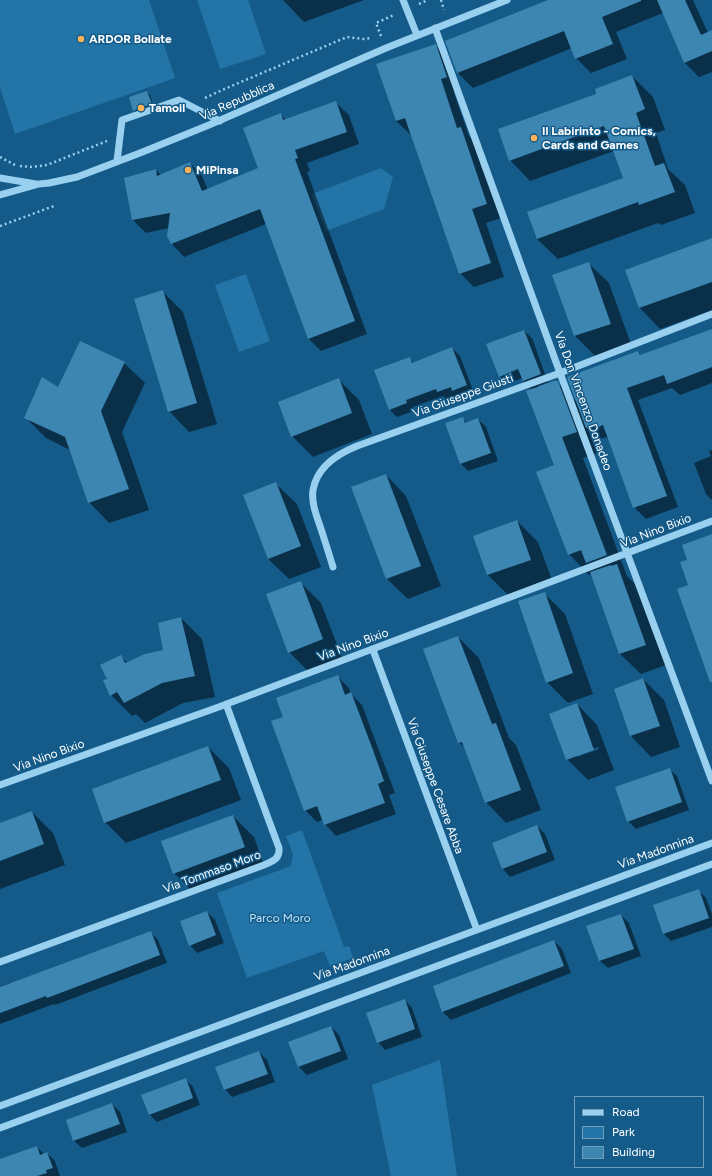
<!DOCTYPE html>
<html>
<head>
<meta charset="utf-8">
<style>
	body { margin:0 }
	#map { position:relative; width:712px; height:1176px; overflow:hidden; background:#145b89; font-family:Figtree,sans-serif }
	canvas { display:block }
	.legend { position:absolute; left:574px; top:1096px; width:130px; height:72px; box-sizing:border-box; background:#145b89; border:1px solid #729db8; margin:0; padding:5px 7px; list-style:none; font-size:12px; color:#fff }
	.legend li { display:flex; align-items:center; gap:8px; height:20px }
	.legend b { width:20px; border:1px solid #729db8 }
</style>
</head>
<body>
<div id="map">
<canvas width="712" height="1176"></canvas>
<ul class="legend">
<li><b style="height:5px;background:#9ad0ef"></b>Road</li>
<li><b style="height:11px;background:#2375a7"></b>Park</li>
<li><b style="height:11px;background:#3d86b2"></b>Building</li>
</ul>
</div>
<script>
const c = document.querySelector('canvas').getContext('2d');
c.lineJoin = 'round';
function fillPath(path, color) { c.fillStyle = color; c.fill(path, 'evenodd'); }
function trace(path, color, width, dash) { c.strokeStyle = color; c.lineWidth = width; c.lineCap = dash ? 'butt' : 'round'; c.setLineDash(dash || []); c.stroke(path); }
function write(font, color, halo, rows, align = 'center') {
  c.font = font + ' Figtree,sans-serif'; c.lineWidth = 3; c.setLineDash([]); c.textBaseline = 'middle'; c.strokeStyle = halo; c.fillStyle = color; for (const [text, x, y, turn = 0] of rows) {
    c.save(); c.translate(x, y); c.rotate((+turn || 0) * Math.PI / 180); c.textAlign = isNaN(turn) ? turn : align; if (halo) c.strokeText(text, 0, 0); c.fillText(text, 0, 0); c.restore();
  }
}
fillPath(new Path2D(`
	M0 0H149L175 78 15 134 0 87Z
	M197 0H248L266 54 220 69Z
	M381 168 393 177 384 209 326 231 312 194Z
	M246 274 270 341 239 352 215 285Z
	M302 830 344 947 349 946 353 958 330 966 324 951 247 978 217 893 291 866 293 854 286 836Z
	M440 1060 457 1176H391L372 1085Z`), '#2375a7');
fillPath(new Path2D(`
	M283 0H364L304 22Z
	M551 0H693L708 33 712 31V72L699 77 684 62 663 13 616 32 627 59 591 73 576 58 572 48 473 88 458 73Z
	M435 45 449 59 461 91 454 93 469 136 474 142 501 218 486 223 504 277 474 287 460 273 412 134H410L396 121Z
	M632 76 653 97 665 130 656 133 668 169 685 185 695 213 661 225 658 223 558 259 537 239 624 178 614 151 530 181 510 160 597 94Z
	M146 92 150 95 154 108 138 114 134 110Z
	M336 103 349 115 359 144 307 163 310 171 307 172 367 334 321 351 308 338 266 224 184 257 172 244 168 236 169 228 146 233 133 220 125 179 156 170 161 175 190 163 202 176 208 190 260 169 281 115 286 120Z
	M712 239V310L660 329 640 308 626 270Z
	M588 263 609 283 631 344 596 357 575 336 554 275Z
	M162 291 183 312 217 424 189 432 169 411Z
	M712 330V383L680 395 672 388 638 400 678 507 646 519 634 507 608 439 606 437 598 440 588 429 597 453 583 458 627 576 637 586 666 665 641 674 620 654 591 574 589 575 569 554 555 466 532 390 523 381V378L507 384 500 376 524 331 532 338 548 382 538 386 539 388 557 382 577 402 638 352 642 356Z
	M452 348 460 356 474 393 461 398 458 395 446 399 443 396 413 407 414 411 397 417 390 410 409 358 414 363Z
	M124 363 145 383 122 432 149 510 109 523 89 502 70 450 46 438 26 418 59 388Z
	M338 379 359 400 372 434 313 457 292 436Z
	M462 418 467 423 478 419 486 427 498 461 468 471 460 463Z
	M712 450V500L706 494 694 463 711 456 709 451Z
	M386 475 406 496 441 586 408 599 387 579 352 488Z
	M276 484 297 504 321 567 289 579 268 559Z
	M517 521 538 542 552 580 509 596 488 575 475 536Z
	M300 582 321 603 343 660 310 673 289 652Z
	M544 593 565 614 593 694 568 703 547 682Z
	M181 618 202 639 215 697 183 703 145 723 136 714 132 716 111 695 108 680 121 657 128 663 164 650Z
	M458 637 479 658 509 738 516 745 541 810 506 823 486 802 466 749 459 742Z
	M337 676 349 688 351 694 362 705 395 793 389 795 396 814 336 836 325 824 323 820 317 822 305 810 284 717Z
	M643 679 664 700 680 747 651 757 631 736 615 690Z
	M577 704 597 725 614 770 588 780 567 759ZM598 747 599 749 577 757V755Z
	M208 747 229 768 241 800 126 843 105 822Z
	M669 769 677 776 689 810 636 829 628 821Z
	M32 812 53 833 65 865 0 889V824Z
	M233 816 254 837 265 868 195 894 174 873Z
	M537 826 545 834 555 860 510 877 503 869 493 843Z
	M698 890 706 898 712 914V927L671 941 664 934Z
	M207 912 215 920 224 943 197 953 190 945Z
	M621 915 629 923 641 956 608 968 600 961Z
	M150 932 158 940 167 963 55 1005 54 1004 0 1024V987L9 983 10 984Z
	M554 941 562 949 571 973 451 1020 443 1012 434 987Z
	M405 1000 412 1008 422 1037 385 1050 378 1042Z
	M331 1027 339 1035 348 1059 307 1075 299 1067 290 1043Z
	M259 1052 267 1060 275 1082 232 1097 225 1089Z
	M185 1079 193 1087 200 1105 157 1122 149 1114Z
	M112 1104 120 1112 127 1132 82 1148 74 1141 67 1121Z
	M37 1147 44 1154 47 1153 55 1161 60 1176H0V1160Z`), '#0007');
fillPath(new Path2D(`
	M548 0H641V1L602 17 613 44 575 59 564 31 457 73 445 41Z
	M657 0H685L701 35 712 30V51L684 63Z
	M436 44 447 77 441 79 457 128 461 127 487 204 472 209 491 263 459 274 405 118 396 121 376 64Z
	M632 75 645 109 636 113 655 166 664 163 675 192 639 205 638 202 537 239 527 212 623 178 604 126 509 161 498 129 596 94 595 89Z
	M147 91 152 104 133 111 129 97Z
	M336 101 347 132 295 150 298 158 295 159 355 321 308 339 260 209 171 244 167 236 170 213 132 220 124 178 156 169 157 176 190 162 202 191 258 168 243 128 281 113 283 120Z
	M712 238V282L639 308 625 270Z
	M589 262 611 324 574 336 552 275Z
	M163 290 197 403 168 412 134 299Z
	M712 329V367L667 384 664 375 627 388 667 496 633 508 603 425 596 428 595 425 586 428 567 377 638 351 640 355Z
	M524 330 541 374 523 381 518 369 499 377 486 344Z
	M80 341 125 362 101 411 129 489 88 503 65 437 24 418 42 377 58 387Z
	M452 347 467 385 452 391 451 387 437 392 436 389 406 400 407 403 389 410 374 370 410 357 412 363Z
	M339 378 352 413 291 437 278 402Z
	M554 381H558L577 432 562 437 607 555 586 563 581 550 568 555 536 472 554 465 526 391Z
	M463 417 465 423 478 418 491 453 460 464 445 423Z
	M386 474 421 566 386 579 351 487Z
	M276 482 301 546 268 559 243 495Z
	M517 520 531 560 487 575 473 536Z
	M712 534V682H710L677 589 688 585 680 562 687 560 682 545Z
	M617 564 646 645 619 654 590 572 611 565V566Z
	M301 581 323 639 288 653 266 594Z
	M545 592 573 673 546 683 518 601Z
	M181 617 195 676 162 683 124 703 117 692 110 696 103 680 107 679 100 665 121 655 125 663 145 654 163 650 158 623Z
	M458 636 492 724 496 723 521 790 485 803 462 742 458 743 423 649Z
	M338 675 345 695 351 692 373 750 384 781 378 784 385 803 324 825 317 806 304 811 271 721 283 717 276 698Z
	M643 678 660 726 630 736 614 689Z
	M577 703 594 750 566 760 549 714Z
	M208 746 221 780 104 823 92 789Z
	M670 768 682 802 627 822 615 787Z
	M32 811 44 844 0 861V823Z
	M233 815 245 847 173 874 161 841Z
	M537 825 547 852 502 869 492 843Z
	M699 889 709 918 663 934 653 905Z
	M207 911 216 935 189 946 180 921Z
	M621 914 634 949 599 961 586 926Z
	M151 931 160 955 47 998 46 996 0 1013V987Z
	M554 940 564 966 442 1012 433 986Z
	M405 999 415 1029 377 1043 366 1013Z
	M331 1026 341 1051 298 1067 288 1042Z
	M259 1051 268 1074 224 1090 215 1067Z
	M186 1078 193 1098 149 1115 141 1095Z
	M112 1103 120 1124 73 1141 66 1120Z
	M37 1146 40 1155 47 1152 53 1168 46 1170 47 1173 37 1176H0V1159Z`), '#3d86b2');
trace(new Path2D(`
	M441 0 444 10
	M419 4 428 0
	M381 36 376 23 394 15
	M205 98 222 90 347 37 363 39 371 38
	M0 157 15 165
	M20 166 32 167 47 165 107 141
	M0 226 54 206`), '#9ad0ef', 2.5, [2, 3]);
trace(new Path2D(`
	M403 0 417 35
	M435 28 560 373 712 781
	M117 161 122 120 179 100 220 121
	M0 178 36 184
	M0 195 39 184 49 183 77 177 140 153 209 125 386 48 507 0
	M333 567C329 554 325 541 321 529 317 517 311 503 313 490 317 467 337 454 357 446L560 373 712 314
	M373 650 477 930
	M0 785 216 708 712 521
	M0 962 264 865C273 861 280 859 279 848L226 704
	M0 1106 712 843
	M0 1128 712 864`), '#9ad0ef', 7);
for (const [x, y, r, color] of [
	[81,39,4,"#ffb259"],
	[141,108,4,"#ffb259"],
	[534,138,4,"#ffb259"],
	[188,170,4,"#ffb259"]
]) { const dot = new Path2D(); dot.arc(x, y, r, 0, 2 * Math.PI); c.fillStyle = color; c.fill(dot); trace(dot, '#145b89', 1.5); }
write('bold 12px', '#fff', '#145b89', [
	["ARDOR Bollate",89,39],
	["Tamoil",149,108],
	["Il Labirinto - Comics,",542,131],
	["Cards and Games",542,145],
	["MiPinsa",196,170]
], 'left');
write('12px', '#fff', '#145b89', [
	["Via Repubblica",237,101,-24],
	["Via Giuseppe Giusti",463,396,-20],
	["Via Don Vincenzo Donadeo",583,401,70],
	["Via Nino Bixio",656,531,-21],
	["Via Nino Bixio",353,645,-20],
	["Via Nino Bixio",49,756,-20],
	["Via Giuseppe Cesare Abba",435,786,70],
	["Via Madonnina",656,852,-20],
	["Via Tommaso Moro",212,872,-20],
	["Via Madonnina",352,964,-20]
]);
write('12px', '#c0e5fb', '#145b89', [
	["Parco Moro",280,918]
]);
</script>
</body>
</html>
